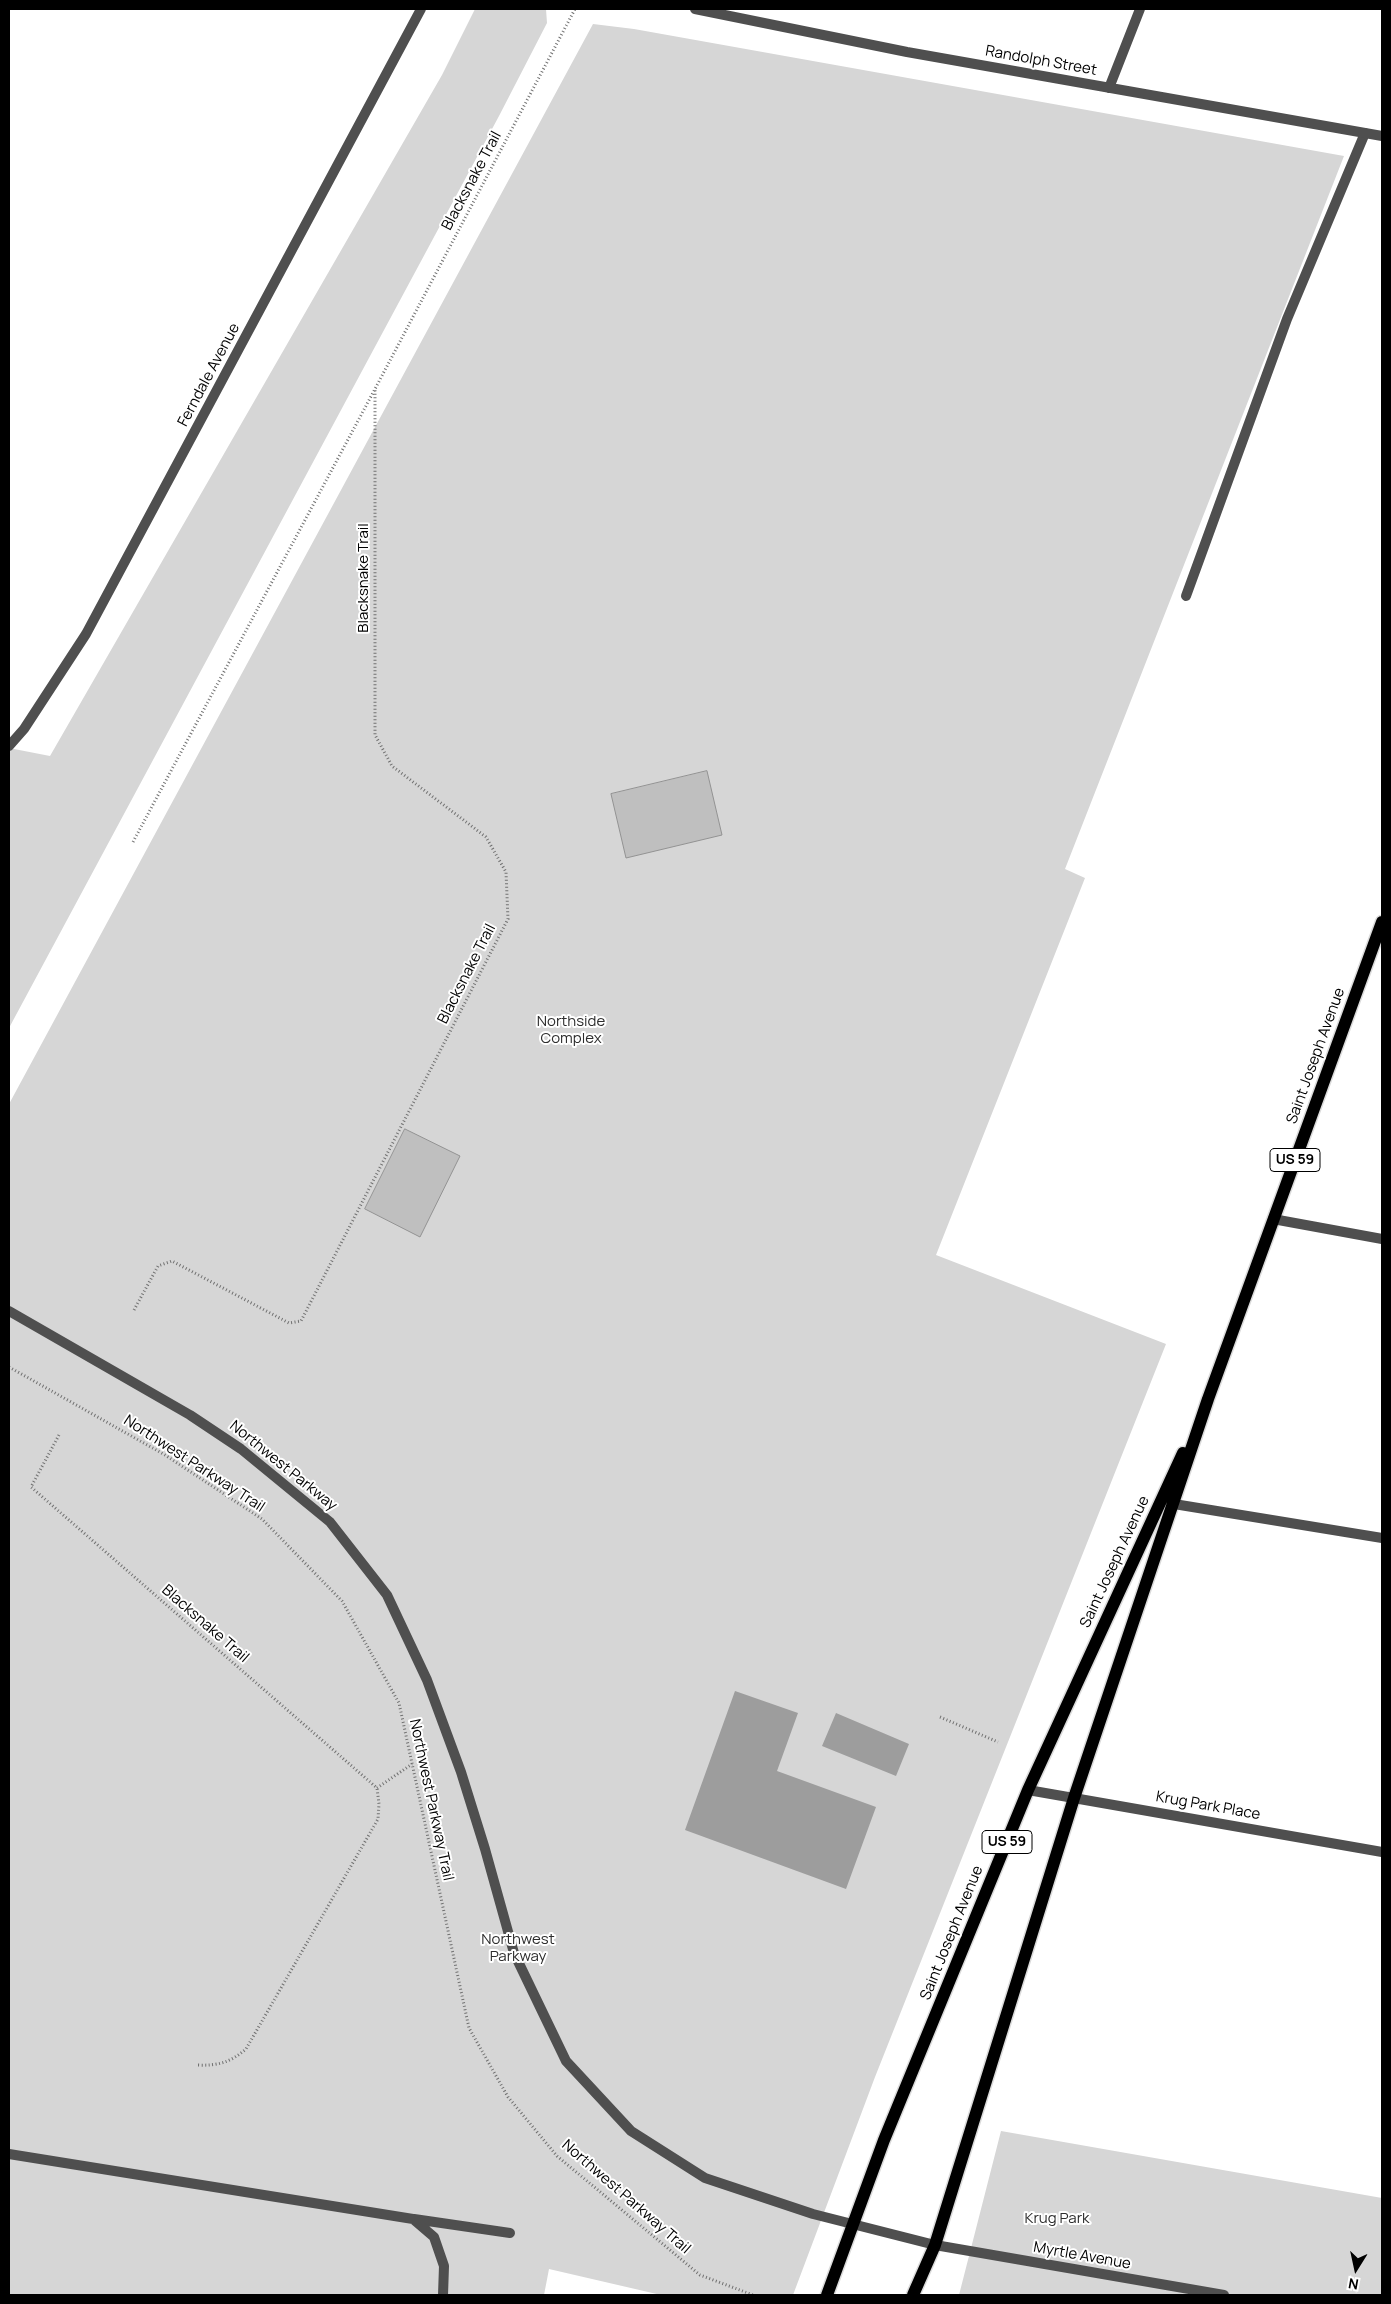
<!DOCTYPE html>
<html>
<head>
<meta charset="utf-8">
<style>
	body { margin:0 }
	#map { position:relative; width:1391px; height:2304px; overflow:hidden; background:#fff; font-family:Manrope,sans-serif }
	canvas { display:block }
	.frame { position:absolute; inset:0; border:10px solid #000; pointer-events:none }
	.north { position:absolute; left:1331px; top:2244px; width:50px; height:50px; -webkit-text-stroke:4px #fff; paint-order:stroke; rotate:190deg; font-size:14px; font-weight:700; line-height:20px; text-align:center; color:#000 }
	.north::after { content:''; display:block; margin:auto; width:18px; height:22px; background:#000; clip-path:polygon(50% 0,100% 100%,50% 72%,0 100%) }
</style>
</head>
<body>
<div id="map">
<canvas width="1391" height="2304"></canvas>
<div class="frame"></div>
<div class="north">N</div>
</div>
<script>
const c = document.querySelector('canvas').getContext('2d');
c.lineJoin = 'round';
function fillPath(path, color) { c.fillStyle = color; c.fill(path, 'evenodd'); }
function trace(path, color, width, dash) { c.strokeStyle = color; c.lineWidth = width; c.lineCap = dash ? 'butt' : 'round'; c.setLineDash(dash || []); c.stroke(path); }
function write(font, color, halo, rows, align = 'center') {
  c.font = font + ' Manrope,sans-serif'; c.lineWidth = 4; c.setLineDash([]); c.textBaseline = 'middle'; c.strokeStyle = halo; c.fillStyle = color; for (const [text, x, y, turn = 0] of rows) {
    c.save(); c.translate(x, y); c.rotate((+turn || 0) * Math.PI / 180); c.textAlign = isNaN(turn) ? turn : align; if (halo) c.strokeText(text, 0, 0); c.fillText(text, 0, 0); c.restore();
  }
}
fillPath(new Path2D(`
	M475 9H546L547 23 499 116 9 1028V748L50 756 442 75Z
	M593 24 634 29 1344 156 1065 869 1085 878 936 1255 1166 1344 875 2077 793 2295H661L549 2269 544 2295H9V1104Z
	M1001 2131 1382 2198V2295H959Z`), '#d6d6d6');
fillPath(new Path2D(`
	M735 1691 798 1713 777 1771 876 1807 846 1889 685 1830Z
	M836 1713 909 1744 896 1776 822 1746Z`), '#9d9d9d');
const building = new Path2D(`
	M707 771 722 835 626 858 611 794Z
	M405 1129 460 1156 420 1237 365 1209Z`);
fillPath(building, '#bfbfbf');
trace(building, '#939393', 1);
const primary = new Path2D(`
	M827 2295 884 2140 1028 1790 1183 1453
	M913 2295 935 2245 1074 1798 1208 1399 1382 922`);
trace(primary, '#dbdbdb', 15);
trace(new Path2D(`
	M133 842 375 389 575 9
	M134 1310 158 1266 172 1261 289 1323 301 1321 508 919 506 872 486 837 392 766 375 735V389
	M9 1367 165 1455 262 1519 342 1601 399 1703 469 2028 508 2097 557 2156 700 2275 753 2295
	M59 1435 31 1487 377 1788
	M940 1717 998 1742
	M377 1788 412 1764
	M198 2065C218 2066 231 2062 246 2049L378 1819 379 1804 377 1788`), '#717171', 3, [1, 2.5]);
trace(new Path2D(`
	M1186 596 1287 319 1365 133
	M1174 1504 1382 1538
	M9 2154 413 2219 434 2237 444 2266 443 2295
	M414 2219 510 2233
	M935 2245 1224 2295`), '#4f4f4f', 10);
trace(new Path2D(`
	M695 9 907 52 1382 136
	M1109 88 1140 9
	M9 746 24 729 86 634 421 9
	M1273 1219 1382 1239
	M1028 1790 1382 1852`), '#4f4f4f', 10);
trace(new Path2D(`
	M9 1311 190 1415 241 1449 330 1522 387 1595 427 1680 461 1772 485 1849 514 1953 566 2061 631 2131 705 2178 813 2214 935 2245`), '#4f4f4f', 10);
trace(primary, '#000', 12);
for (const [x, y, w] of [
	[1295,1160,50],
	[1007,1842,50]
]) { const box = new Path2D(); box.roundRect(x - w / 2, y - 11.5, w, 23, 4); c.fillStyle = '#fff'; c.fill(box); trace(box, '#000', 1); }
write('bold 14px', '#000', null, [
	["US 59",1295,1160],
	["US 59",1007,1842]
]);
write('15px', '#000', '#fff', [
	["Randolph Street",1041,61,10],
	["Blacksnake Trail",472,181,-62],
	["Ferndale Avenue",209,375,-62],
	["Blacksnake Trail",364,578,-90],
	["Blacksnake Trail",467,974,-63],
	["Saint Joseph Avenue",1316,1056,-70],
	["Northwest Parkway Trail",194,1464,33],
	["Northwest Parkway",283,1466,39],
	["Saint Joseph Avenue",1115,1562,-65],
	["Blacksnake Trail",205,1624,41],
	["Northwest Parkway Trail",431,1800,78],
	["Krug Park Place",1208,1806,10],
	["Saint Joseph Avenue",952,1933,-68],
	["Northwest Parkway Trail",626,2197,41],
	["Myrtle Avenue",1082,2256,10]
]);
write('15px', '#2d2d2d', '#fff', [
	["Northside",571,1022],
	["Complex",571,1039],
	["Northwest",518,1940],
	["Parkway",518,1957],
	["Krug Park",1057,2219]
]);
</script>
</body>
</html>
